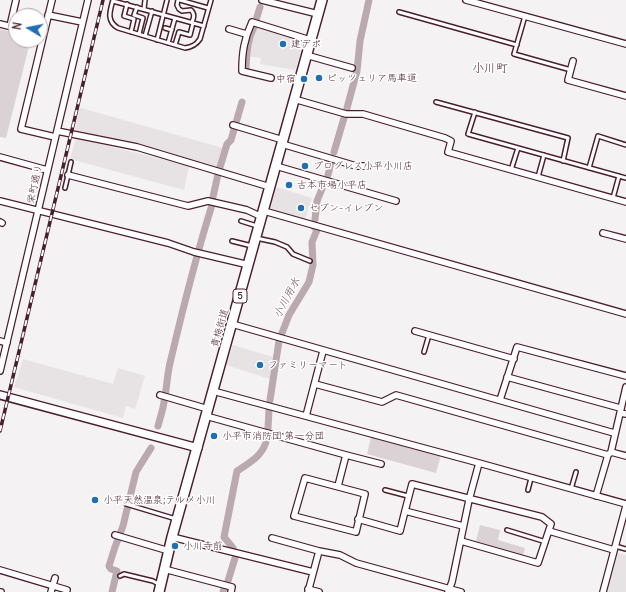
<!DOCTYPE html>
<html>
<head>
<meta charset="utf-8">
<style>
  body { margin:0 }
  #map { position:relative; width:626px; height:592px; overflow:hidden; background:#f4f2f2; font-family:Delius,sans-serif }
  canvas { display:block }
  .north { position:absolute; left:8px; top:8px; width:40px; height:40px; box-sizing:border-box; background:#fff; border:1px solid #b7a5aa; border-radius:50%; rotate:280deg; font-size:11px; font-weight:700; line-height:16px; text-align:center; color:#4a1f2b }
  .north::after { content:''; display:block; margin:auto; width:14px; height:18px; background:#1f6fb2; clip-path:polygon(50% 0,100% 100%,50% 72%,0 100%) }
</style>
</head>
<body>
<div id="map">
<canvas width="626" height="592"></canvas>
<div class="north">N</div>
</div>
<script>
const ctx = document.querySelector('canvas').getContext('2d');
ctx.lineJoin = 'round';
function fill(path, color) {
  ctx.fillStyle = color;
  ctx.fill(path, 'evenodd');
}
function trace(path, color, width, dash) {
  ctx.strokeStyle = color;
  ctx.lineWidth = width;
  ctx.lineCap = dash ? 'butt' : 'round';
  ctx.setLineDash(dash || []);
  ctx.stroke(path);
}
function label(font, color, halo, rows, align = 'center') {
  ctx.font = font + ' Delius,"Klee One",sans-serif';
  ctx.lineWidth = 3;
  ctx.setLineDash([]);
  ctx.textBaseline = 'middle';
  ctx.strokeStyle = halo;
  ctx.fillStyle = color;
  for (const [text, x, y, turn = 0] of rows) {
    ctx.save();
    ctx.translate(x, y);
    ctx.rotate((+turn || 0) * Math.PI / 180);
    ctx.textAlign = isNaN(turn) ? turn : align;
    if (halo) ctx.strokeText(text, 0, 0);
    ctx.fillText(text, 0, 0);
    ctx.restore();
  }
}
fill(new Path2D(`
  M256 26 301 38 304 42 295 70 260 64 261 58 248 56 251 37Z
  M81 108 223 148 217 167 216 169 146 147 75 130 79 110Z
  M76 138 189 166 184 190 70 159Z
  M276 187 312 198 305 220 272 210 270 208Z
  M233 345 273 357 270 379 226 365Z
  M23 359 113 384 118 368 145 376 135 409 126 406 123 418 14 387Z
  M618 553 626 555V592H607Z`), '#e7e2e3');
fill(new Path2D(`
  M0 29 16 33V40H27L28 50 6 138 0 137Z
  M371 437 441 455 436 473 367 454Z
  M480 525 500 530 498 540 525 548 523 555 476 541Z`), '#dbd2d5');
trace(new Path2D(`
  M256 20 260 7
  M246 67C247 53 247 40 254 27
  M347 108 357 71 360 41 369 0
  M334 152 344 118
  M328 175 331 163
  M213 197 218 174 227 144 231 140 242 102
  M315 219 317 201 324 184
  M282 333 289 315 309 282 313 265 312 242 317 230 314 227
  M270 400 279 341
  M158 426C160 418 163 410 164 402 167 388 167 373 171 359 183 308 196 256 212 205
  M268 428 269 410
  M233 548 224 537 237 471C251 462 264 455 267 438
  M228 581 235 558
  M112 592 117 571 111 569 109 566 115 547 123 526 136 472 151 448
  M223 592 224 589`), '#baa9ae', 7);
const service = new Path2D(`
  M113 0C110 11 106 21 118 28L185 48C192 47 196 45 200 39L211 0
  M178 0 177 5 179 9 182 11 191 10C195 14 194 17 192 22
  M180 0 208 8
  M113 1 204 26
  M127 4 124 16 134 19 131 32
  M137 7 134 15 143 18 139 34
  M144 9 145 0
  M399 12 517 45
  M525 16 514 54 571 70
  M165 28 172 30
  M145 36 152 11
  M157 40 167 0
  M168 43 175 18
  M175 45 179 32 190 35 193 23
  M436 102 568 138 563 161
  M475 112 468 134 626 178
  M589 168 598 136 626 145
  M511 170 518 148
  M538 177 544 155
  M65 188 71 162
  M613 198 619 176
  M241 221 257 226
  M256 238 275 242 287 247 293 254 310 261
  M232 241 252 246
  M424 352 429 335
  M571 489 576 472
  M385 490 408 496
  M528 490 531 478
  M126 504 176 519
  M507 530 546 542
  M615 546 626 549
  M120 576 124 574 153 581 160 585`);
const minor = new Path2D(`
  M52 0 21 129 55 137
  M262 0 318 14
  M466 0 626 44
  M48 15 82 22
  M0 24 16 28
  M10 26 16 0
  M229 29 246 34
  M306 55 352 68
  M573 61 568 80 626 96
  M271 78 242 71C242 53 244 39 252 22L310 40
  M294 99 346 114H363L445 138 451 141 448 152 626 202
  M233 125 283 140
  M57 131 137 147 270 187
  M282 144 356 166H368
  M0 157 47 170
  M276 166 396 201
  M68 175 188 206 208 201 247 210 262 217
  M0 201 168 243 194 252 249 265
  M264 211 626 314
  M0 222 2 223
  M603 233 626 239
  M232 324 614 433
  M415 331 514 359
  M0 341 7 343
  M0 371 88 0
  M507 377 620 408
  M315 384 382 402 396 395 608 455
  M213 391 479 463 626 504
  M160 395 208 409
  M500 400 517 347 626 376
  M620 413 626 414
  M206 416 346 455 381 464
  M306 416 323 351
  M611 452 626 456
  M305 478 365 494 356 532 294 516Z
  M338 486 346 455
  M596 496 608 455 611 452 626 387
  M358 519 400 531 405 511
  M549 531 614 550
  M115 535 169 551
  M172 537 313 572
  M272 538 319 551 308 592
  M461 541 538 563 551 524 542 517 412 484 405 511 463 526
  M319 551 340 555 356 563 461 592
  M164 569 232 587 231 592
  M0 570 67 590
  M308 589 319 592
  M0 592H1
  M51 592 55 578
  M448 592 452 582 469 500 479 463
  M603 592 626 506`);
const tertiary = new Path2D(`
  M0 395 198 448`);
const primary = new Path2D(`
  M159 592 172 537 322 0`);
trace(service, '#4a1f2b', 6);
trace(minor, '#4a1f2b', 8);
trace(tertiary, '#4a1f2b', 10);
trace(primary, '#4a1f2b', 12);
trace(service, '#fff', 3);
trace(minor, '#fff', 5.5);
trace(tertiary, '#fff', 7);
trace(primary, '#fff', 9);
const rail = new Path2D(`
  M0 431 103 0`);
trace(rail, '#4a1f2b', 3.5);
trace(rail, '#fff', 2, [6]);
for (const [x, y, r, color] of [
  [283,44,4,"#1f6fb2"],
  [319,78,4,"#1f6fb2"],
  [304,79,4,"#1f6fb2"],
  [305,166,4,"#1f6fb2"],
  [289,185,4,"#1f6fb2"],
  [301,208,4,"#1f6fb2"],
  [260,365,4,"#1f6fb2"],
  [214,436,4,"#1f6fb2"],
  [95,500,4,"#1f6fb2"],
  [175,546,4,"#1f6fb2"]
]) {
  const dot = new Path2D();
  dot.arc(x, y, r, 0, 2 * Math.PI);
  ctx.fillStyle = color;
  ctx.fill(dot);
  trace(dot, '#fff', 1.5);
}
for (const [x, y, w] of [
  [240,296,14]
]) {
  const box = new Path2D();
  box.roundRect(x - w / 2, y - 7, w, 14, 3);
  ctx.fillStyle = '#fff';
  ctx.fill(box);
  trace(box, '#4a1f2b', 1);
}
label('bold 9px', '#4a1f2b', null, [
  ["5",240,296]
]);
label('10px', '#4a1f2b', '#fff', [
  ["建デポ",291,44],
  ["ピッツェリア馬車道",327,78],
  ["中宿",296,79,"right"],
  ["プログレス小平小川店",313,166],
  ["古本市場小平店",297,185],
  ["セブン-イレブン",309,208],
  ["ファミリーマート",268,365],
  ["小平市消防団 第一分団",222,436],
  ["小平天然温泉;テルメ小川",103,500],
  ["小川寺前",183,546]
], 'left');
label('10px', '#4a1f2b', '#fff', [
  ["栄町通り",35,184,-78],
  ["青梅街道",220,328,-74]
]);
label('italic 11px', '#714f59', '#fff', [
  ["小川用水",287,298,-62]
]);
label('12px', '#4a1f2b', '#fff', [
  ["小川町",490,69]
]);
</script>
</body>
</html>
